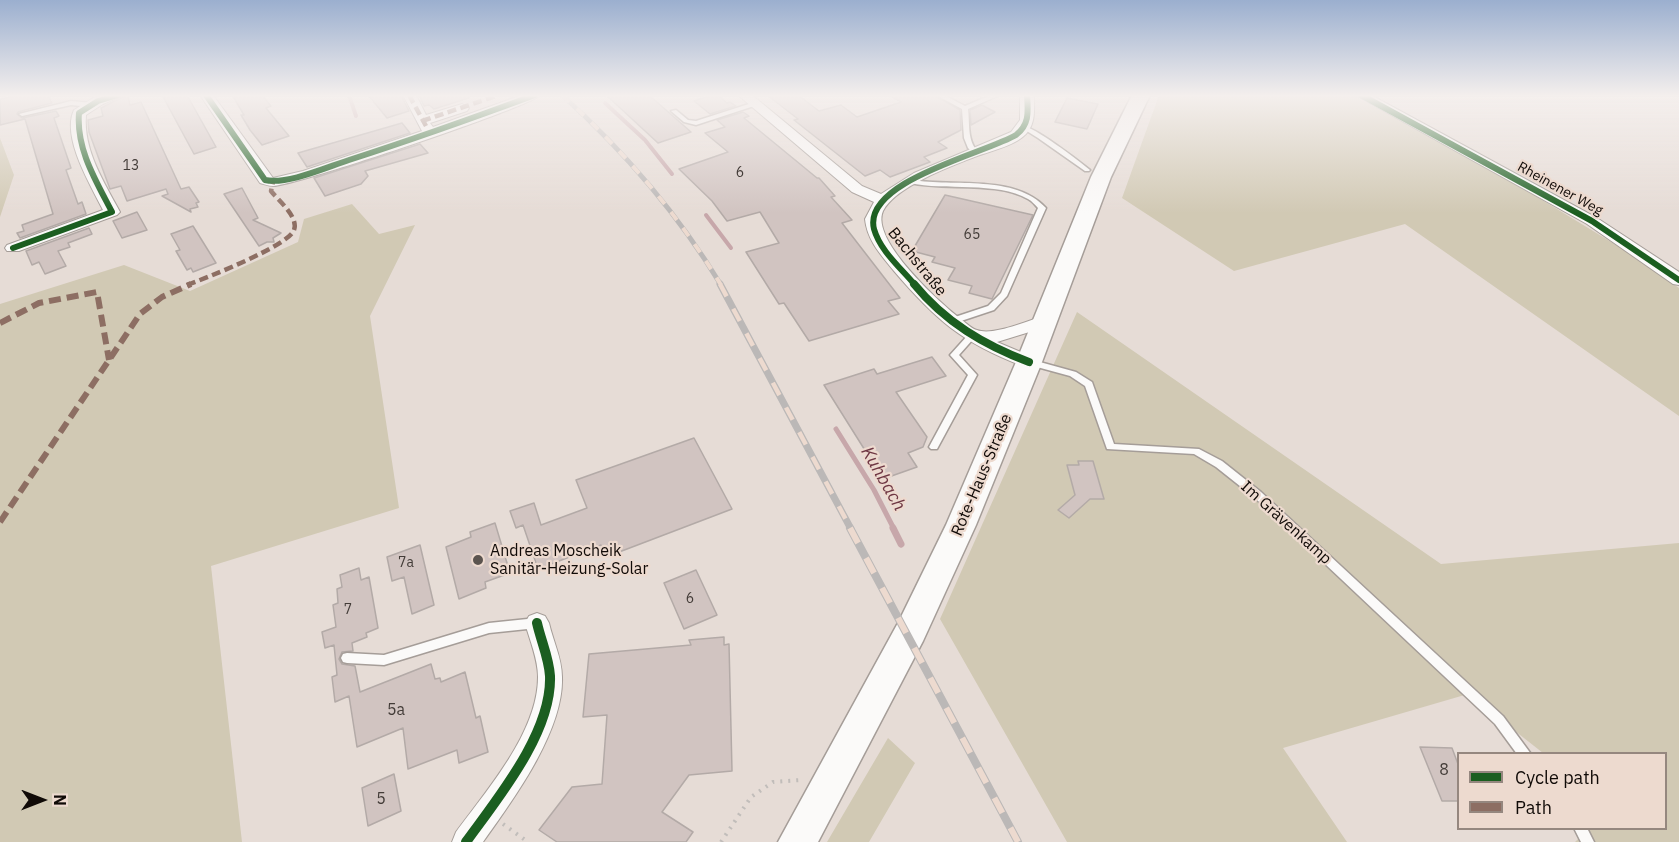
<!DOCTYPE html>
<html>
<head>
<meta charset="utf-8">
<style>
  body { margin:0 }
  #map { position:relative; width:1679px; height:842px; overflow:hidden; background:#e6dcd6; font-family:"IBM Plex Sans",sans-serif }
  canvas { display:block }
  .legend { position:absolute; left:1457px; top:752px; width:210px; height:78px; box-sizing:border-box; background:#eddacf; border:2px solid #95877f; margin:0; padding:8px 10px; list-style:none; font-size:18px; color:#100a07 }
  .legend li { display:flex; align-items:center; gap:12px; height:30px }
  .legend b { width:30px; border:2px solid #95877f }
  .north { position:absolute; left:12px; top:770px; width:60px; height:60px; -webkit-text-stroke:4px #eddacf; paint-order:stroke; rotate:90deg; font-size:16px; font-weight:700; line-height:24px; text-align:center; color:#100a07 }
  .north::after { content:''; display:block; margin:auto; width:21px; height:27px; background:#100a07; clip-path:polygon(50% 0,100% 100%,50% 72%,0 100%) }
</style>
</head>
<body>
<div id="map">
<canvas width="1679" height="842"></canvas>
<ul class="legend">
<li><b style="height:8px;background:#1b5e20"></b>Cycle path</li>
<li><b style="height:8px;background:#8d6e63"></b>Path</li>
</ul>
<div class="north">N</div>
</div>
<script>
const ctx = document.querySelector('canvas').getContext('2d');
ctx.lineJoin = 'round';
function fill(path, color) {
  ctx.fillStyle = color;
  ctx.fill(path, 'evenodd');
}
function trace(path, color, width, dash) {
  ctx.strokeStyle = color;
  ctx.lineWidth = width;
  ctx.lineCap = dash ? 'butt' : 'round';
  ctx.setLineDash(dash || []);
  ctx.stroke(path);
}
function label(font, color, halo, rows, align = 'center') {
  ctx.font = font + ' "IBM Plex Sans",sans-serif';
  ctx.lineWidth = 4.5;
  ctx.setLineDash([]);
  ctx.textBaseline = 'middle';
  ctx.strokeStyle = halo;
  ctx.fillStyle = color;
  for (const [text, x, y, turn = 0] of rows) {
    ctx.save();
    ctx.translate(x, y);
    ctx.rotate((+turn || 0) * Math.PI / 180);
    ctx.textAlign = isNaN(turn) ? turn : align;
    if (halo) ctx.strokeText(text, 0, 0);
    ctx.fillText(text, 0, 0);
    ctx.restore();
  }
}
fill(new Path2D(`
  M1159 95H1353L1529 192 1626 251 1679 288V416L1405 224 1234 271 1122 198Z
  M0 138 14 175 0 217Z
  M352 204 379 234 415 225 370 316 399 508 211 566 242 842H0V304L124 265 190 291 298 242 304 219Z
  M1077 312 1441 564 1679 543V842H1575L1588 829 1666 828V754L1543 753 1468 694 1283 748 1347 842H1067L940 619Z
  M888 738 915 763 869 842H827Z`), '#d1c9b4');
trace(new Path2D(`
  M349 95 356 116
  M605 103 645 140 672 174
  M706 215 731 248`), '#c7a7aa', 4);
trace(new Path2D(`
  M836 429 874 490 894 529`), '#c7a7aa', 5);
trace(new Path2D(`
  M893 528 901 544`), '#c7a7aa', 7);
const building = new Path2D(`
  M17 95H48L52 103 18 112 17 114 22 118 56 111 59 116 54 118 71 168 66 170 78 204 82 202 86 214 20 238 17 233 24 231 22 225 53 214 25 119 0 125V99Z
  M126 95H128L130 105 141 102 181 189 189 187 199 202 196 203 198 207 190 209 191 212 162 196 168 194 166 189 127 201 121 186 110 189 89 132 88 120 103 116 101 108Z
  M162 95H187L216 147 194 154Z
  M232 95H262L271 106 266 108 289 136 262 145 250 130 241 115H244Z
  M368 95H401L409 111 387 118Z
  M419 95H468L469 98 434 109 429 105 424 106Z
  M606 95H649L691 132 658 143Z
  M711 95H718L727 103 730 102 736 106 710 114 694 101Z
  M767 95H798L819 111 841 105 857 117 901 102 888 95H934L960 110 961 130 938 142 947 148 924 157 930 162 890 177 880 170 865 176 794 120 798 119Z
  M1067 98 1098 104 1087 129 1055 122Z
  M982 105 995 112 971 125 970 110Z
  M743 112 749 116 744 118 817 178H819L835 196 831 197 852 220 842 223 900 298 888 301 899 314 809 341 784 303 779 304 746 252 779 243 760 212 727 221 712 201 679 169 728 152 705 133 725 127 717 120Z
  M402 123 410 133 307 167 298 153Z
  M420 144 428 153 365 171 368 176 361 184 325 196 314 178Z
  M242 188 258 218 253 220 281 233 273 238 274 242H267L259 246 224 194Z
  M945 195 1033 215 992 299 969 293 972 286 948 280 955 268 932 262 935 257 912 251Z
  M137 212 147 230 122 238 113 221Z
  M193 226 216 263 193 272 191 268 187 270 176 251 180 250 171 234Z
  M89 228 92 234 68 243 70 247 58 251 66 266 45 274 39 262 32 265 26 251Z
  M932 357 946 376 896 392 927 437 923 447 908 453 917 467 883 479 824 385 874 369 877 374Z
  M694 438 732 509 606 557 601 545 538 569 523 525 516 528 510 511 534 503 541 525 587 508 576 480Z
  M1078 461H1093L1104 499H1090L1069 518 1058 510 1075 495 1067 465H1079Z
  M495 523 510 573 485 582 486 588 459 599 446 547 471 537 470 532Z
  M420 545 434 605 412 614 404 577 392 581 387 557Z
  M359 568 361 580 369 577 378 628 366 633 367 637 352 643 353 651 342 652 339 659 342 664 355 666 360 692 431 664 435 679 440 678 441 682 465 672 476 718 480 716 488 752 459 763 457 750 408 769 403 728 357 747 349 696 335 702 332 677 337 675 334 645 325 648 322 632 336 627 333 605 338 603 337 589 342 587 340 575Z
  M696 570 717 615 684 629 664 583Z
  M724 637V645L729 644 732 771 689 775 662 812 693 832 686 842H557L539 830 572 787 602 784 607 715 583 717 589 654 691 645 689 640Z
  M1420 747 1452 748 1458 764V801H1442Z
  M394 774 401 811 368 826 362 788Z`);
fill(building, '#d1c4c1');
trace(building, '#b3aaa7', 1.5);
const lane = new Path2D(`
  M936 95H944L965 106 991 95H1000L968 109C970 125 967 140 978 152L977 153H973L968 148 964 138 962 109Z
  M71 101 92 103 95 105 92 107 71 105 22 116 19 114Z
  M755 102 757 103V105L696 125 684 122 671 111 676 110 688 120 696 121Z
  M1022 126C1034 126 1079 161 1090 170L1089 171H1085L1038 138 1022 128Z
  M912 180C954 187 1015 174 1046 208L1007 296 994 310 952 324 948 321 949 319 988 306 1001 293 1038 208C1035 205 1032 201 1028 199 997 181 945 191 910 183L909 182Z
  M971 334 975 337 959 355 977 375 937 449H931L929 447 968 375 950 355 968 335Z
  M1029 359 1076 372 1092 382 1114 444 1199 449 1222 461 1261 492 1503 716 1531 754H1517L1495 724 1255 498 1216 467 1194 454 1107 449 1085 386 1070 376 1026 364 1025 362 1026 360Z
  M537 618 541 620 542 623 541 626 537 628 489 633 384 665 347 663 343 662 341 658 343 654 347 653 384 655 489 623Z
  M1574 828H1587L1594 842H1581Z`);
const street = new Path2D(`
  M104 95H124L103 104 86 115C83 150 104 182 120 212L117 215 19 251H7L5 248 7 245 103 210C91 186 61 137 74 110L93 98Z
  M200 95H213L273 178 303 171 422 131 403 95H416L426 115 462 104 469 108 467 111 430 123 433 127 522 95H541C529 107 295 186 273 186 269 186 264 184 260 183Z
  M738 95H752L862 186 881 194 914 173 1011 132 1020 120V95H1034C1034 109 1036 123 1026 134 1013 147 989 151 972 158 949 167 895 187 883 211 870 240 940 303 962 320 966 323 972 329 977 330 993 336 1027 321 1043 316L1049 318 1052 322 1049 326 997 342 1035 358 1038 362 1035 366 1029 368 1023 366C962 343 935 319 894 271 881 255 867 240 865 219L874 202 852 192Z
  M1355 95H1371L1597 218 1679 272V285L1673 284 1587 224Z
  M537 613 545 616 549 623C553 641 562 658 562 677 564 731 513 800 483 842H452L456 832C487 790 538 732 538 677 538 659 530 641 525 623L529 616Z`);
const secondary = new Path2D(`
  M1132 95H1150L1111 177 1042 362 976 525 923 641 818 842H778L899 621 946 525 1016 362 1091 177Z`);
trace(lane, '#a59d98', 3);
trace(street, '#a59d98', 2);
trace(secondary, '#a59d98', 3);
trace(new Path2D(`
  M503 824 528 842
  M721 842 751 797 773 782 801 780`), '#c1bdba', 4, [2, 6]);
fill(lane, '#fbfaf9');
fill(street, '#fbfaf9');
fill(secondary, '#fbfaf9');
const railFar2 = new Path2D(`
  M562 95C624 151 678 214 721 285`);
const railFar1 = new Path2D(`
  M720 284 851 529`);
const rail = new Path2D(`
  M850 528 1018 842`);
trace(railFar2, '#bbb8b7', 5);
trace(railFar1, '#bbb8b7', 7);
trace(rail, '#bbb8b7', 8);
trace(railFar2, '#eddacf', 4, [10]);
trace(railFar1, '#eddacf', 4.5, [14]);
trace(rail, '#eddacf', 6, [17]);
trace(new Path2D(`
  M409 95 426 126
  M422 121 499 95
  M187 285C206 278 288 246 294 230 299 217 278 200 271 191L273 182`), '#8d6e63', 4.5, [9, 4.5]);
trace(new Path2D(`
  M0 323 39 303 97 292 109 360
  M0 522 140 314 162 297 191 284`), '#8d6e63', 6, [12, 6]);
trace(new Path2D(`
  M206 95 265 180C287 185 327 167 349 160 411 140 473 118 535 95
  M1361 95 1592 221 1679 280
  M13 248 112 212C96 181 76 149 79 113L98 101 118 95
  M915 285C902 269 880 251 874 229 862 181 986 153 1016 135 1030 124 1028 111 1027 95`), '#1b5e20', 6);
trace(new Path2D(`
  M914 284C945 322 984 345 1029 362`), '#1b5e20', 8);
trace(new Path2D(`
  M466 842C497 799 552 733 550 676 549 658 541 641 537 623`), '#1b5e20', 10);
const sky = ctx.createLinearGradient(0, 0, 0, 213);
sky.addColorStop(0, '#9bafcf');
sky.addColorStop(0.45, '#f4efed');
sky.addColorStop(1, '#f4efed00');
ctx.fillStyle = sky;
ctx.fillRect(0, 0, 1679, 213);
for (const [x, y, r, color] of [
  [478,560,6,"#5b544f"]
]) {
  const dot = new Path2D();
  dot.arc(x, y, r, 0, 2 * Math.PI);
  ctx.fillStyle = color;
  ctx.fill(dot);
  trace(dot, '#eddacf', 2);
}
label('14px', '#433c38', null, [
  ["13",131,166],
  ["6",740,173],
  ["65",972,235],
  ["7a",406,563],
  ["6",690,599],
  ["7",348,610]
]);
label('14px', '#100a07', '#eddacf', [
  ["Rheinener Weg",1560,189,29]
]);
label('16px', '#100a07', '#eddacf', [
  ["Bachstraße",917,262,51],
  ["Rote-Haus-Straße",982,475,-67],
  ["Im Grävenkamp",1286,523,42]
]);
label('16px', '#100a07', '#eddacf', [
  ["Andreas Moscheik",490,551],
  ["Sanitär-Heizung-Solar",490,569]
], 'left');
label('16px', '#433c38', null, [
  ["5a",396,710],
  ["8",1444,770],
  ["5",381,799]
]);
label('italic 18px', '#6f3743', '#eddacf', [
  ["Kuhbach",883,479,60]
]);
</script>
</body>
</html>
